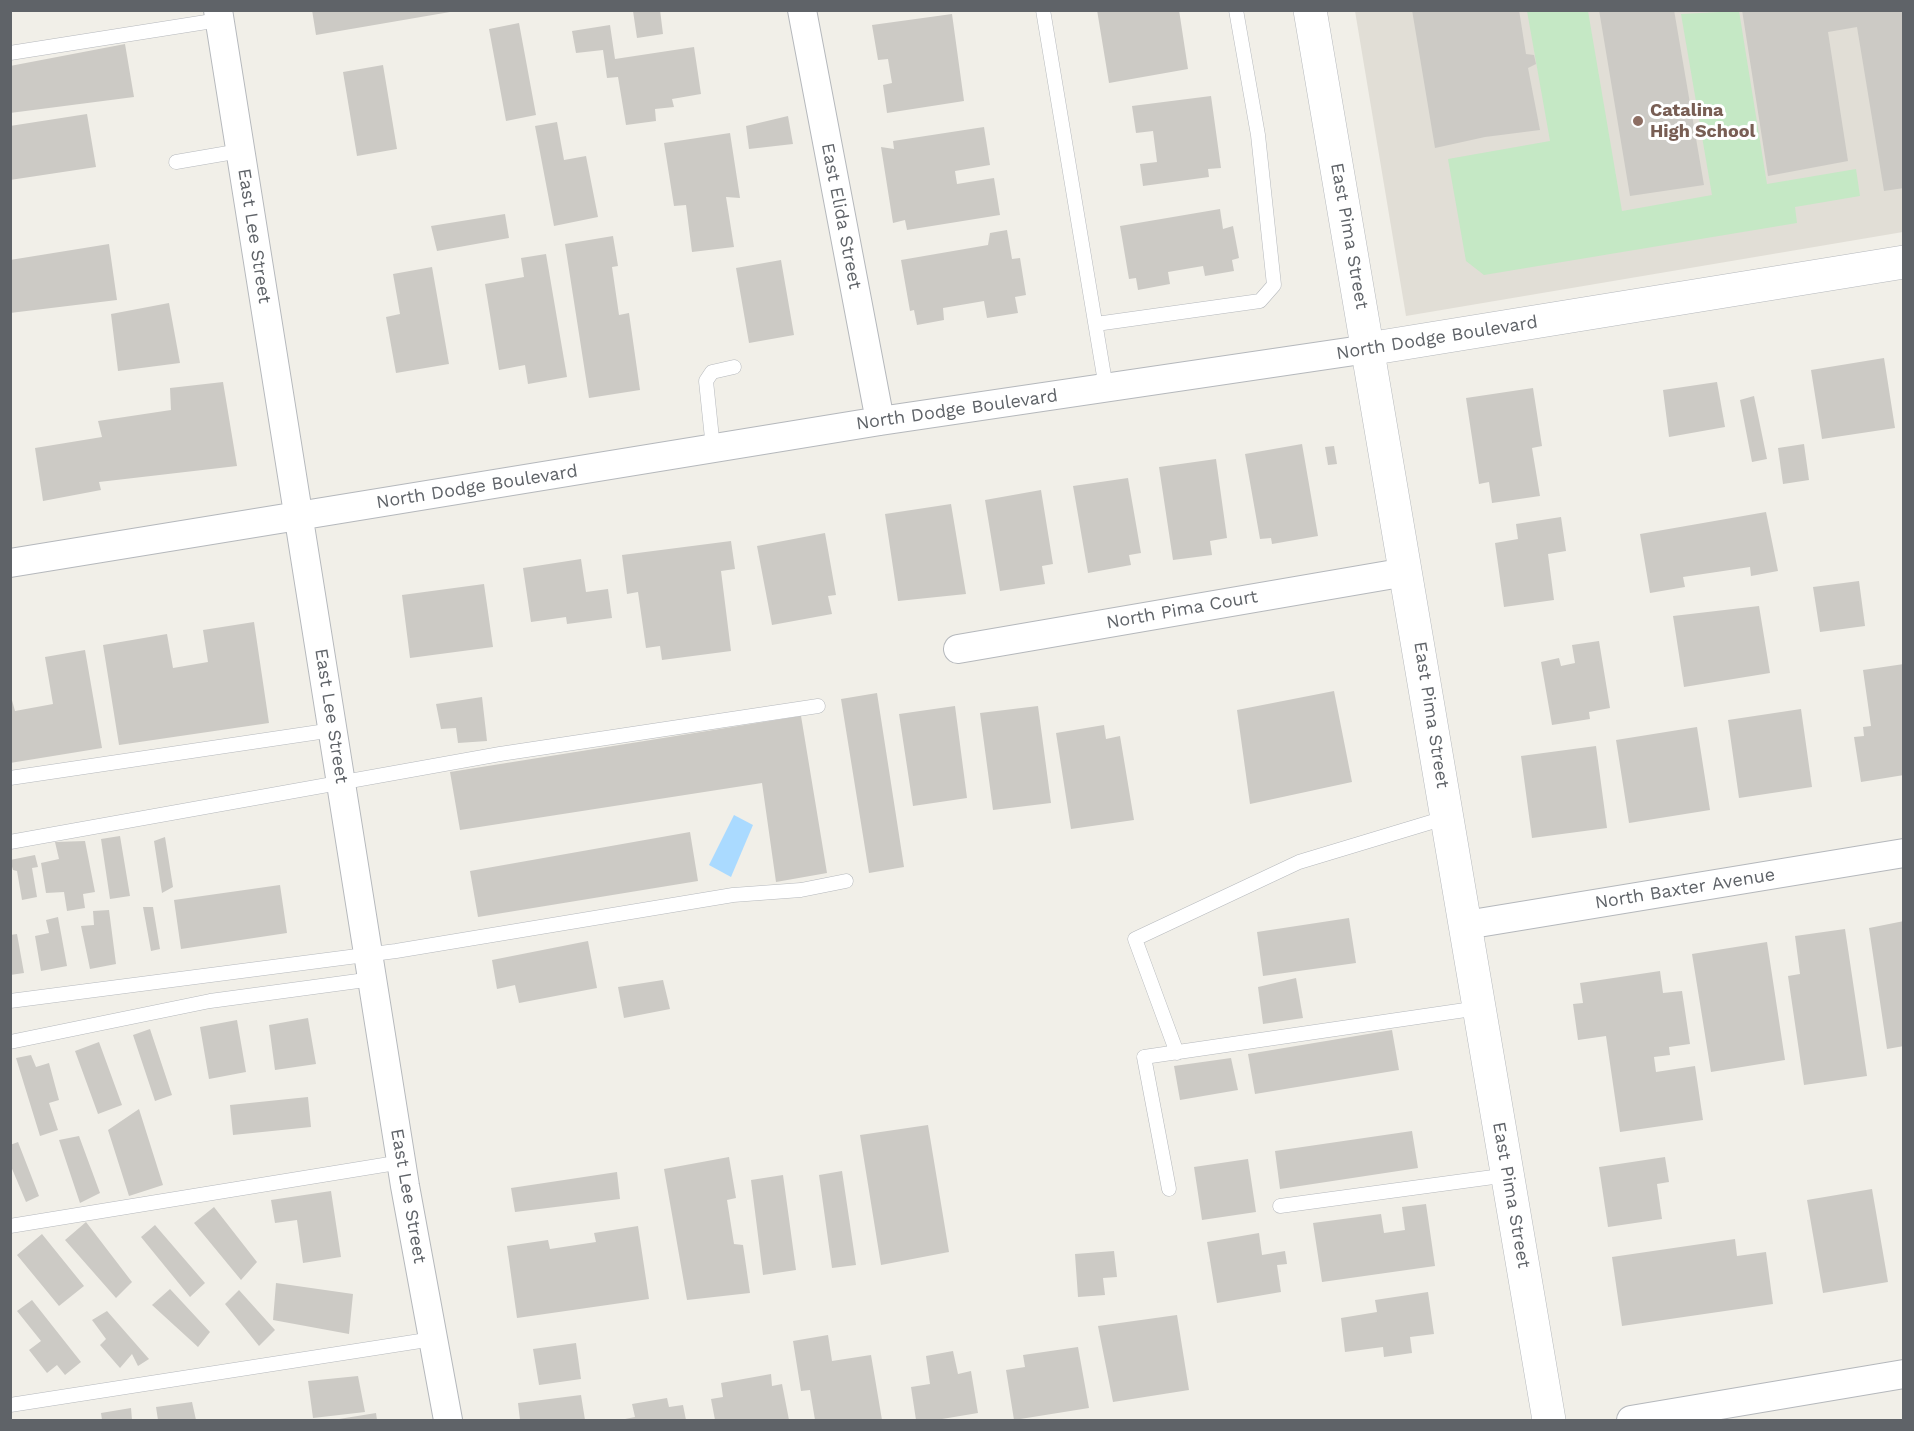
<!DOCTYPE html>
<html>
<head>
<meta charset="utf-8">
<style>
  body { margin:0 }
  #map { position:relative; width:1914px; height:1431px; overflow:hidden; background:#f1efe8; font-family:"Work Sans",sans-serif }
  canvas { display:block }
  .frame { position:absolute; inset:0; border:12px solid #5f6368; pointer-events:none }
</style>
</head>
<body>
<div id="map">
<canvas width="1914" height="1431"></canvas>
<div class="frame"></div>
</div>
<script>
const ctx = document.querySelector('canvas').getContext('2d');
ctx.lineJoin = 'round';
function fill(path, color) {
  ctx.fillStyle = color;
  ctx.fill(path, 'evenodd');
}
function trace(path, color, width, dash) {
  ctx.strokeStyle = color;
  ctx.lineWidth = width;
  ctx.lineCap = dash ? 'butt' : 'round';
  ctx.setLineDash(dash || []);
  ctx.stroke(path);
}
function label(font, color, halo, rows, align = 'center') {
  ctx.font = font + ' "Work Sans",sans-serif';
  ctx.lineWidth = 6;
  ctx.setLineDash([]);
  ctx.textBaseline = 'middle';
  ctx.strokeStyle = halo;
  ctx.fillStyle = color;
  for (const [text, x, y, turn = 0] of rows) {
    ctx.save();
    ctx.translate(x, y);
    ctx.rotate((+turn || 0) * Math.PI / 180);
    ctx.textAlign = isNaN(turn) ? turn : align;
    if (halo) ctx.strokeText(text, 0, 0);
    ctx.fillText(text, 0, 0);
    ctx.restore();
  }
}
fill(new Path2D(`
  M1355 11H1903V232L1406 316Z`), '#e1ded6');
fill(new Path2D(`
  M1527 11H1588L1622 211 1712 195 1681 14 1739 11 1767 184 1856 169 1860 196 1795 207 1797 223 1484 275 1466 261 1448 159 1550 141Z`), '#c5e8c5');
fill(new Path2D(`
  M734 815 753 825 731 877 709 865Z`), '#aadaff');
fill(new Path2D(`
  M312 10H450V12L316 35Z
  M660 10 663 34 637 38 633 11Z
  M1097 10H1179L1188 69 1109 83Z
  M1412 10H1519L1526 54 1534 55 1536 64 1528 68 1540 130 1485 137 1435 148Z
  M1599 10H1674L1704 185 1630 196Z
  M1742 10H1904V188L1884 191 1857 27 1828 32 1848 161 1768 176Z
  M952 14 964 101 887 113 883 85 892 83 888 59 878 60 872 25Z
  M519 23 536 115 506 121 489 29Z
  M610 25 615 59 694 47 701 94 672 99 674 107 655 109 656 121 626 125 618 77 607 78 603 50 576 53 572 31Z
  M125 44 134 97 10 113V66Z
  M383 65 397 149 357 156 343 72Z
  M1211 96 1221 168 1208 169 1209 177 1143 186 1140 164 1157 162 1153 131 1136 133 1132 106Z
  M87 114 96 167 10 180V126Z
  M788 116 793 144 749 149 746 126Z
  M557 122 564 160 586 156 598 217 554 226 535 126Z
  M984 127 990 165 955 171 957 184 994 178 1000 215 907 230 905 220 893 223 881 147 894 149 893 141Z
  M730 133 740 198 726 197 734 247 692 252 686 205 674 206 664 143Z
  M1220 209 1223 229 1233 226 1239 258 1232 260 1234 271 1205 276 1203 266 1168 272 1170 284 1138 290 1136 278 1129 279 1120 226Z
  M505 214 509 238 437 251 431 226Z
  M1007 230 1012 259 1020 258 1026 295 1015 297 1018 313 987 318 984 301 943 308 944 320 917 325 914 310 910 311 901 260 988 245 990 233Z
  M613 236 618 266 612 267 619 315 629 313 640 390 589 398 565 244Z
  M109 244 117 300 10 313V260Z
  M546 254 567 377 528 384 525 365 499 370 485 284 524 277 521 258Z
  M781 260 794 335 749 343 736 268Z
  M432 267 449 364 396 373 386 317 400 314 393 274Z
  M169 303 180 363 118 371 111 314Z
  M1884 358 1895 428 1822 439 1811 370Z
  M223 382 237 466 99 482 101 490 43 501 35 448 102 437 98 421 171 410 170 388Z
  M1717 382 1725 427 1669 437 1663 390Z
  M1533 388 1542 446 1532 448 1540 496 1492 503 1489 482 1479 484 1466 398Z
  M1754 396 1767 459 1752 462 1740 400Z
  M1302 444 1318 536 1272 544 1271 538 1260 539 1245 454Z
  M1804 444 1809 480 1783 484 1778 448Z
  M1334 446 1337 464 1328 465 1325 447Z
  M1216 459 1227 538 1210 541 1212 555 1173 560 1159 467Z
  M1128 478 1141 553 1129 555 1131 565 1088 573 1073 486Z
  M1041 490 1053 564 1042 566 1045 584 1000 591 985 500Z
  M951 504 966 594 898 601 885 514Z
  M1766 512 1778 571 1751 576 1750 567 1683 577 1685 587 1650 593 1640 534Z
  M1561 517 1566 551 1548 554 1554 600 1504 607 1495 543 1518 539 1516 524Z
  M825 533 836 595 828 596 832 614 772 625 757 546Z
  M731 541 735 569 721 571 731 651 662 660 660 646 646 648 638 592 627 594 622 555Z
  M581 559 586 592 608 589 612 618 567 624 566 617 531 622 523 568Z
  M1859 581 1865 626 1820 632 1813 587Z
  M484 584 493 647 410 658 402 595Z
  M1759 606 1770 673 1684 687 1673 616Z
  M254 622 269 723 119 745 103 645 167 634 173 668 208 662 203 630Z
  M1599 641 1610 708 1589 712 1590 719 1552 725 1541 662 1559 658 1561 666 1575 663 1572 645Z
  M85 650 102 748 10 763V693L15 711 53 704 45 657Z
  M1904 664V775L1861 782 1854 737 1864 736 1863 727 1871 726 1863 670Z
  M1334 691 1352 782 1250 804 1237 710Z
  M877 693 904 867 869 873 841 699Z
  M482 697 487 741 458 743 456 728 441 729 436 704Z
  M955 706 967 798 913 806 899 714Z
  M1038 706 1051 803 993 810 980 713Z
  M1801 709 1812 787 1739 798 1728 720Z
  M801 716 827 873 776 882 762 783 460 830 450 772Z
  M1104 725 1106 739 1120 736 1134 820 1071 829 1056 733Z
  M1697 727 1710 810 1629 823 1616 740Z
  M1596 746 1607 828 1532 838 1521 756Z
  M690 832 698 881 478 917 470 871Z
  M120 836 130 896 110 899 101 839Z
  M165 837 173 887 162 893 154 841Z
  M85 841 95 892 83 894 85 908 67 911 64 892 46 893 41 863 59 859 55 842Z
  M35 855 38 867 32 868 37 897 22 900 17 871 13 870 10 860Z
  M280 885 287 933 181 949 174 900Z
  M143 907H153L160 949 151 951Z
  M109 910 116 964 90 969 81 926 94 925 93 911Z
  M58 917 67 966 41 971 35 936 49 933 46 920Z
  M1349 918 1356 963 1263 976 1257 932Z
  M1904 921V1046L1887 1049 1869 928Z
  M1845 929 1867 1076 1804 1085 1788 976 1800 974 1795 936Z
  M17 934 24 973 10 975V935Z
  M588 941 597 988 519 1003 515 985 497 989 492 960Z
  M1767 942 1785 1060 1711 1072 1692 954Z
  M1660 971 1663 993 1682 991 1690 1044 1669 1047 1670 1055 1654 1057 1656 1072 1695 1066 1703 1120 1620 1132 1606 1036 1578 1040 1573 1004 1583 1003 1580 983Z
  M1296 978 1303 1018 1263 1024 1258 987Z
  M663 980 670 1009 624 1018 618 987Z
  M308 1018 316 1064 275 1070 269 1025Z
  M237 1020 246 1072 209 1079 200 1027Z
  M150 1029 172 1095 155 1101 133 1035Z
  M1392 1030 1399 1070 1255 1094 1248 1054Z
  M99 1042 122 1105 98 1114 75 1051Z
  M31 1055 36 1067 49 1063 59 1100 49 1103 58 1130 40 1136 16 1058Z
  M1231 1058 1238 1090 1180 1100 1174 1066Z
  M308 1097 311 1127 233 1135 230 1105Z
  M139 1109 163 1185 129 1196 108 1130Z
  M928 1125 949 1252 881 1265 860 1135Z
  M1412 1131 1418 1168 1280 1189 1275 1151Z
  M79 1136 100 1193 80 1203 59 1140Z
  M18 1142 39 1196 26 1202 10 1164V1145Z
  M729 1157 736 1198 727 1200 734 1244 743 1245 750 1293 687 1300 664 1169Z
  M1665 1157 1669 1182 1657 1184 1662 1219 1608 1227 1599 1167Z
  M1248 1159 1256 1212 1202 1220 1194 1167Z
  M842 1171 856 1265 832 1268 819 1175Z
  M617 1172 620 1199 515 1212 511 1188Z
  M783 1175 796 1270 763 1275 751 1180Z
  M1872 1189 1888 1282 1823 1293 1807 1200Z
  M331 1191 341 1257 303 1263 297 1220 275 1223 271 1200Z
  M1426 1204 1435 1266 1322 1282 1313 1223 1381 1214 1384 1233 1405 1230 1402 1207Z
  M214 1207 257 1262 241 1280 194 1223Z
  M86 1222 132 1282 116 1298 65 1240Z
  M155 1225 205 1283 190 1297 141 1237Z
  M638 1226 649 1299 517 1318 507 1246 548 1240 550 1249 596 1242 594 1233Z
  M1259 1233 1262 1255 1285 1251 1287 1264 1277 1265 1281 1292 1217 1303 1207 1242Z
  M42 1234 84 1286 59 1306 17 1255Z
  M1735 1239 1737 1256 1766 1252 1773 1304 1622 1326 1612 1257Z
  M1114 1251 1117 1277 1103 1278 1105 1295 1078 1297 1075 1254Z
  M276 1283 353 1294 349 1334 273 1320Z
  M170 1289 210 1332 198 1347 152 1305Z
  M239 1290 275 1330 259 1346 225 1304Z
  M1428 1292 1434 1334 1410 1337 1412 1353 1384 1357 1383 1347 1345 1352 1341 1318 1377 1312 1375 1300Z
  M32 1300 81 1362 65 1375 57 1365 47 1373 29 1350 41 1341 17 1311Z
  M107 1311 149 1359 138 1366 132 1354 120 1368 100 1345 106 1339 92 1320Z
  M1177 1315 1189 1390 1113 1402 1098 1326Z
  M828 1335 832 1361 871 1355 882 1420H815L810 1390 801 1391 793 1341Z
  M576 1343 581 1379 539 1385 533 1349Z
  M1078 1347 1089 1408 1014 1420 1006 1370 1025 1367 1023 1355Z
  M953 1351 958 1374 971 1371 978 1413 936 1420H916L911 1387 930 1384 926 1356Z
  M771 1374 772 1386 782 1384 789 1420H715L711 1399 723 1397 721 1383Z
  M358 1376 365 1412 313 1418 308 1381Z
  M581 1395 585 1420H520L518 1403Z
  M667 1398 669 1407 683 1405 686 1420H620L635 1417 632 1404Z
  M192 1402 196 1420H158L156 1407Z
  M131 1408 132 1420H102L101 1413Z
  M376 1413 377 1420H339V1419Z`), '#cccac5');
const service = new Path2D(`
  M1043 10 1106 388
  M10 53 219 20
  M176 162 240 151
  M1096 324 1260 301 1274 285 1258 135 1236 10
  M713 448 706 381 712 372 734 367
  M10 778 333 730
  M10 842 500 754 818 706
  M10 1001 396 951 733 895 801 890 846 881
  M10 1042 210 1001 373 979
  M1177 1053 1135 939 1299 862 1448 817
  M1169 1189 1144 1057 1479 1008
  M1280 1206 1508 1175
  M10 1226 402 1162
  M10 1405 433 1339`);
const minor = new Path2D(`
  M218 10 405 1186 448 1420
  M802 10 880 421
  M10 563 880 421 1368 349
  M958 649 1406 572
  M1466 925 1904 853
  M1631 1420 1904 1374`);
const tertiary = new Path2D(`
  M1310 10 1549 1420
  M1368 349 1904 262`);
trace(service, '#b5b8bc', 15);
trace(minor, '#b5b8bc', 30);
trace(tertiary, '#b5b8bc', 34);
trace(service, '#fff', 14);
trace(minor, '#fff', 28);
trace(tertiary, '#fff', 33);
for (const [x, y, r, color] of [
  [1638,121,6,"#8d6e63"]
]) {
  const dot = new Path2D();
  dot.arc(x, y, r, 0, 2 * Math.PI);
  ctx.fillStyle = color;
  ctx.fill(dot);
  trace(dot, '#fff', 2);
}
label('bold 18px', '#785e54', '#fff', [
  ["Catalina",1650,111],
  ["High School",1650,132]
], 'left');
label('18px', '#5f6368', '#fff', [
  ["East Elida Street",841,216,79],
  ["East Lee Street",254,236,81],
  ["East Pima Street",1349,236,80],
  ["North Dodge Boulevard",1437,338,-9],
  ["North Dodge Boulevard",957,410,-8],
  ["North Dodge Boulevard",477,487,-9],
  ["North Pima Court",1182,610,-10],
  ["East Pima Street",1431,715,81],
  ["East Lee Street",331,716,81],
  ["North Baxter Avenue",1685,889,-9],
  ["East Pima Street",1511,1195,80],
  ["East Lee Street",408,1196,80]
]);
</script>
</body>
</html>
